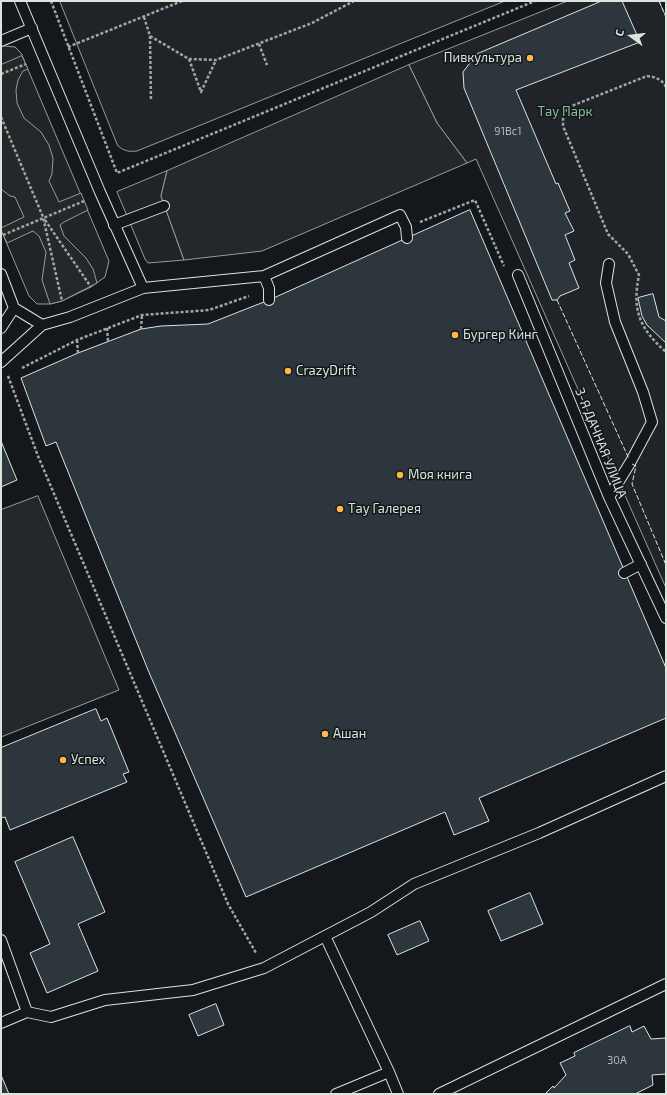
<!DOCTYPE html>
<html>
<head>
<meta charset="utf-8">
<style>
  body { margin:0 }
  #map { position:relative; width:667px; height:1095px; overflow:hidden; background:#14181c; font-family:"Exo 2",sans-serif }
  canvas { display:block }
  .frame { position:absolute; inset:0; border:2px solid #d8e6dc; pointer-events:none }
  .north { position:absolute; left:611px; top:16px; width:40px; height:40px; -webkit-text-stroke:3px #14181c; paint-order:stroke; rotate:285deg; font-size:11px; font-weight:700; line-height:16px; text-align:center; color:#d8e6dc }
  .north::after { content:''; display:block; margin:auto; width:14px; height:18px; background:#d8e6dc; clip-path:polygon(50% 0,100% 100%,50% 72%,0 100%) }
</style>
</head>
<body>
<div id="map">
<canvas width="667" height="1095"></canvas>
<div class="frame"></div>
<div class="north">С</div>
</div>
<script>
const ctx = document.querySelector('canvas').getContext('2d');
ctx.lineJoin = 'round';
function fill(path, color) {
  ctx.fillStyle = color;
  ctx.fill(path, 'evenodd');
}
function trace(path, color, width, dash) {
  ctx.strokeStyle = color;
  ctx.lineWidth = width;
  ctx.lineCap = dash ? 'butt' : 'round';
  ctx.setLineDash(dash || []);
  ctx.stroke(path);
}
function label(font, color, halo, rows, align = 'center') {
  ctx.font = font + ' "Exo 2",sans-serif';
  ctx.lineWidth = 3;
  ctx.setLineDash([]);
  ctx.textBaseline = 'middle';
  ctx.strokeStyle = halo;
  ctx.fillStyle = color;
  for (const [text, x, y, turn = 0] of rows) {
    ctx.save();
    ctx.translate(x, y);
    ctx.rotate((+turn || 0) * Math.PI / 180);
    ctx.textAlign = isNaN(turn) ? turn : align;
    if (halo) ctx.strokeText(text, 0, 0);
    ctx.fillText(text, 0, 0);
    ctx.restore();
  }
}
const green = new Path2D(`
  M60 1H505L137 151C129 152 124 151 118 146Z
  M568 1H659L666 17V588L476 159 467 163 437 123 409 65Z
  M5 46 15 47 21 53 109 261 105 277 91 287 62 301 50 304H37L29 296 1 230V47Z
  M167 171 161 196 184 260 148 263 145 259 117 192Z`);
fill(green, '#202428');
trace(green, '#939e99', 1);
const parking = new Path2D(`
  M22 56 28 69 23 71 18 80 16 90 17 103 24 118 41 132 49 145 53 158 52 174 49 181 59 202 81 193 88 210 64 222 60 225 64 236 86 258 93 269 97 283 62 301 50 304 42 280 46 252 39 236 33 231 7 243 1 230V228L24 217 15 197 10 196 1 189V65Z
  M409 65 437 123 467 163 262 251 184 260 161 196 167 171Z
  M38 496 119 690 1 737V510Z`);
fill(parking, '#24282b');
trace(parking, '#939e99', 1);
const building = new Path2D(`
  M602 1H622L640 42 516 90 556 184 558 183 570 211 565 213 574 231 565 235 575 260 569 263 579 288 560 296 557 300H552L464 88 463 72 477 54Z
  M470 210 666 668V718L479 798 489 821 454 835 445 812 246 897 148 670 56 442 46 446 21 378 78 353 141 329 161 326 208 324 269 300Z
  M653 294 659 317 666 321V343L647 325 642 316 638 298Z
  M1 441 17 480 1 487Z
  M96 709 101 721 107 718 129 772 123 774 127 782 10 830 5 817 1 818V748Z
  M73 837 105 912 78 924 98 971 47 993 30 953 50 944 15 862Z
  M530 893 543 924 501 941 488 911Z
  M420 921 429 941 397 955 388 935Z
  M216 1004 224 1025 198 1036 189 1015Z
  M630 1026 632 1032 644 1026 651 1039 666 1038V1074L652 1075 653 1085 635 1094H545L553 1086 554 1088 566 1075 560 1063 575 1056 574 1053Z
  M1 1075 9 1094H1Z`);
fill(building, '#2c363c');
trace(building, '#d8e6dc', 1);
const lane = new Path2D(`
  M20 1 100 192 143 288
  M1 41 32 28
  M114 225 164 206
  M1 274 14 308 42 325
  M518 275 609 497 666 618
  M264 276 269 288V300
  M1 328 14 308
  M1 362 42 325 70 317 143 288 264 276 400 215 406 227 407 238
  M609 497 630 463 652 422 643 392 615 322 606 283 609 264
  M624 573 641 564
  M325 936 389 1072 398 1094
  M1 940 27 1012 51 1017 105 1000 193 990 264 968 371 912 414 884 539 833 666 776
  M1 1023 27 1012
  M336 1094 389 1072
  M439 1094 666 984`);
trace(lane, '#d8e6dc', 12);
trace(new Path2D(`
  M51 1 117 173 535 1
  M144 17 150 36 189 59 216 60 312 23 354 1
  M150 36 151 101
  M259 44 267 65
  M68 47 182 1
  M189 59 201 92 216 60
  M1 74 26 64
  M666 87C662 79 655 77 647 76L569 107 563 114V126L608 234 628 254 639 275C632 310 639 328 666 352
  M1 117 43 217 62 301
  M45 220 91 287
  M420 222 475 200 504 266
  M3 235 84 201
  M107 328 108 341
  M141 329 142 315
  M77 340 78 353
  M22 368 77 340 142 315 209 310 249 296
  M8 376 38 456 228 904 256 953`), '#9da8a2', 2.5, [3, 2]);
trace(lane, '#14181c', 10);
trace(new Path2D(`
  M659 1 666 17
  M557 300 629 459
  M632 464 636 466 632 484 666 565`), '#d8e6dc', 1, [5, 2]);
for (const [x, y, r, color] of [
  [530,58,4,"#ffb74d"],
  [455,335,4,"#ffb74d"],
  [288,371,4,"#ffb74d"],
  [400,475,4,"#ffb74d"],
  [340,509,4,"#ffb74d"],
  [325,734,4,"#ffb74d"],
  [63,760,4,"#ffb74d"]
]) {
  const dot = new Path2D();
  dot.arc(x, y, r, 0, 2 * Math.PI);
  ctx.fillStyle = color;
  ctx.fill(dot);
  trace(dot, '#14181c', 1.5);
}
label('11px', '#adbab4', null, [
  ["91Вс1",508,131],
  ["30А",617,1060]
]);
label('13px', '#d8e6dc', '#14181c', [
  ["Пивкультура",522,58,"right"],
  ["Бургер Кинг",463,335],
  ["CrazyDrift",296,371],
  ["Моя книга",408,475],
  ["Тау Галерея",348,509],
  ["Ашан",333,734],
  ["Успех",71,760]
], 'left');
label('13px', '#8ac095', '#14181c', [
  ["Тау Парк",565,112]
]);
label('13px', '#d8e6dc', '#14181c', [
  ["3-Я ДАЧНАЯ УЛИЦА",601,443,68]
]);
</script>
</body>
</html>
